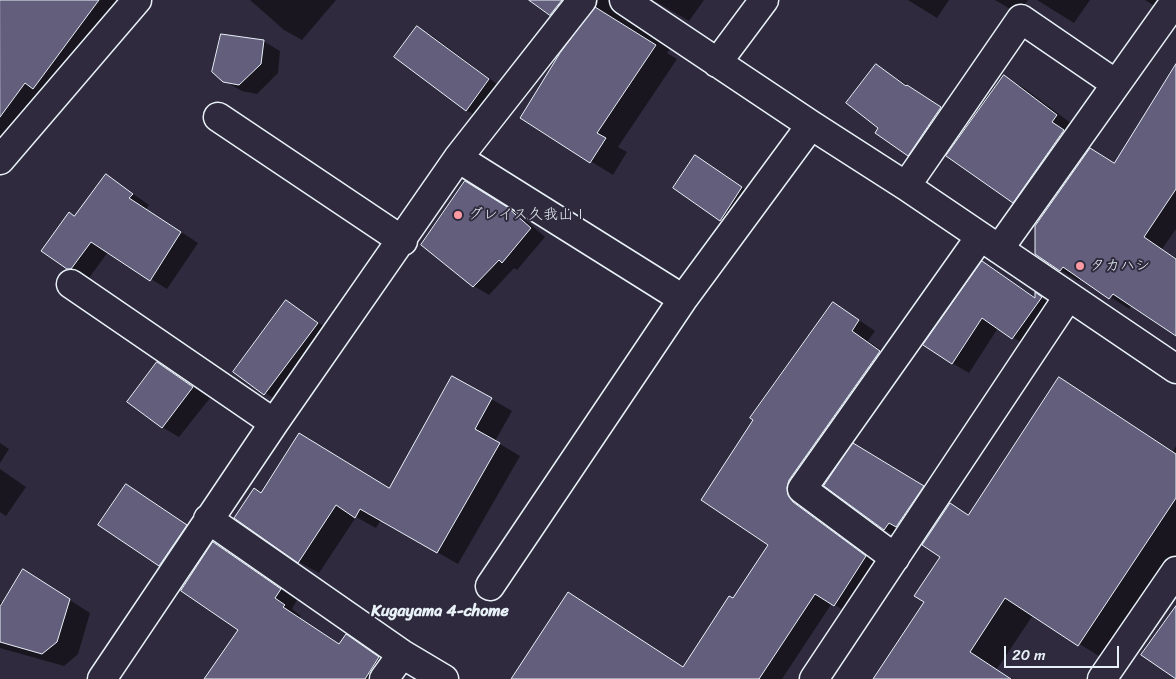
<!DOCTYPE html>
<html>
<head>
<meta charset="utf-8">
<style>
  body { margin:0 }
  #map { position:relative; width:1176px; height:679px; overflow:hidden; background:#2f2a3d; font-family:Sriracha,sans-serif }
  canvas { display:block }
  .scale { position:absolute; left:1004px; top:646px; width:115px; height:22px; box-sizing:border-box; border:2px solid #e8f1f8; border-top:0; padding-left:6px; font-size:15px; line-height:18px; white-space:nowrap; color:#e8f1f8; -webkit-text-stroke:4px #2f2a3d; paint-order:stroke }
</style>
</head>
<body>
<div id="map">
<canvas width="1176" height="679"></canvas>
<div class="scale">20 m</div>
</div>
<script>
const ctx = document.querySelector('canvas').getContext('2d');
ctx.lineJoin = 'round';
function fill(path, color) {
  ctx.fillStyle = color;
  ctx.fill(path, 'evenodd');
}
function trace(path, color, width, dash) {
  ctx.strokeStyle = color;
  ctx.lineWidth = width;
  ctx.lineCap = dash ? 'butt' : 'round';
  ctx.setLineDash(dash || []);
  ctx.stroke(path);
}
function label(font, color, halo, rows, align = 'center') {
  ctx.font = font + ' Sriracha,"Klee One",sans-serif';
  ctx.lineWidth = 4;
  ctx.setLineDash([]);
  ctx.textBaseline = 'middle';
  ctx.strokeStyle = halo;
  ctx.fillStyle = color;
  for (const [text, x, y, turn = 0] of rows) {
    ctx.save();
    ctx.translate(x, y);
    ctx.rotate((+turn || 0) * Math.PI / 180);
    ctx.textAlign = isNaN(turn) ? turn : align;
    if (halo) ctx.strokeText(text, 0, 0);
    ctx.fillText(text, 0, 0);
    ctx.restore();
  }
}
fill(new Path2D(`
  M0 0H146L0 158Z
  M250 0H336L302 40 284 30Z
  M531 0H595L573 27Z
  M598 0H637L632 21 670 49 667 53 677 59 618 147 627 152 613 175 521 118 595 10Z
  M653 0H704L689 21Z
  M908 0H949L937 18Z
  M995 0H1028L1019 14Z
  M1037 0H1090L1074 23Z
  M1145 0H1176L1169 15Z
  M417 27 434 37 505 90 484 120 466 110Z
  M263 41 280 51 278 73 257 94 242 91 224 81Z
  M876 65 958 118 926 164 909 155 880 127Z
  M1004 77 1024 88 1076 127 1033 213 1013 202Z
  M1176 103V229L1162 249 1176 258V334L1132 305 1129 309 1081 278 1079 281 1060 270 1091 149 1115 164Z
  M695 156 759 198 738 229 674 188Z
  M106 175 149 205 146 209 198 243 167 289 108 252 89 278 85 279 67 268 74 217Z
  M480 191 522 217 545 237 517 270 514 268 489 295 474 286 423 245Z
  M983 263 1037 298V295L1052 304 1030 348 998 328 969 373 952 363Z
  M286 301 334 333 282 404 235 372Z
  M850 314 875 331 868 341 897 361 805 507 810 513 883 567 851 615 832 603 782 679H512L684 668 734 600 770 544 703 499Z
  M158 364 210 398 179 437 162 427Z
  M453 377 512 411 495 441 520 456 458 564 381 520 376 528 356 517 319 573 299 562 261 494 390 489Z
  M1060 379 1173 451 1176 446V556L1107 661 1033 615 997 669 1012 679H875L926 602 942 557 950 505 969 516Z
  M0 443 9 449 0 463Z
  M871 455 940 497 901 539 884 529Z
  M0 469 26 487 6 516 0 512Z
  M143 496 203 536 177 575 100 525Z
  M213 544 297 600 292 609 301 616 299 618 340 645 346 636 396 668 388 679H205L240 629Z
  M24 571 90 613 78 654 64 666 0 648V601L4 604Z`), '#0007');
const building = new Path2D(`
  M0 0H99L33 89 25 83 0 117Z
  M529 0H562L550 15Z
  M595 7 656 45 597 133 606 138 590 163 520 118 560 53Z
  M417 26 489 79 466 111 394 57Z
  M221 34 264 40 261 64 239 85 223 82 212 72Z
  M876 64 906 86 907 85 941 107 908 156 875 133 878 128 846 103Z
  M1176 64V189L1144 237 1176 259V336L1113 294 1109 299 1063 267 1060 271 1035 254V226L1090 148 1114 163Z
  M1004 75 1057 115 1052 122 1064 130 1013 203 946 156Z
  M695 155 742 187 720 221 673 188Z
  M106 174 133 194 129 198 181 232 150 281 91 242 71 269H67L41 251 69 212 74 216Z
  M465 181 507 207 531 228 502 263 499 260 473 287 421 245Z
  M982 261 1035 298V292L1042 297 1012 339 982 318 952 364 923 345Z
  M286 300 318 323 264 395 233 372Z
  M833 302 859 320 852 331 880 351 789 480 787 487 788 495 793 502 866 556 834 606 815 594 759 679H511L568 592 683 667 729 596 733 598 768 545 701 500 753 420 750 418Z
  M157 362 193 387 162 428 127 402Z
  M452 376 492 398 475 429 500 443 437 553 360 509 355 518 336 505 298 563 234 518 254 488 261 493 299 433 389 488Z
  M1059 377 1176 454V498L1078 646 1005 598 970 652 1011 679H873L924 602 914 596 940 557 922 545 950 503 968 515Z
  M853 443 924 486 896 527 889 523 884 530 824 486Z
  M126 484 187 525 159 566 98 525Z
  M213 542 281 589 275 598 285 605 283 607 339 644 346 634 379 657 365 679H204L238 630 181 591Z
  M23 569 70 599 57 642 42 654 0 642V607Z
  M1176 606V679L1141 655Z`);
fill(building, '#625e7c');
trace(building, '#e8f1f8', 1);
const minor = new Path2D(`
  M624 0 811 125 906 186 1176 369
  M717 63 764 0
  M218 117 403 241
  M458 158 683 299 811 125
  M0 160 137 0
  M906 186 1021 19 1116 84
  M999 249 1176 0
  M71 284 274 423
  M208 519 402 654 444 679
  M895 558 802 489 980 237
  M490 586 683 299
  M102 679 274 423 458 158 582 0
  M384 679 402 654
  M814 679 1068 297
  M1102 679 1176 571`);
trace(minor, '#e8f1f8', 31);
trace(minor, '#2f2a3d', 28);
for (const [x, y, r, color] of [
  [458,215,5,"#ff9aa2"],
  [1080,266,5,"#ff9aa2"]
]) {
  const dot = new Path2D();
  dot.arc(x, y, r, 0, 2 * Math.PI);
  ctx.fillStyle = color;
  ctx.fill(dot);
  trace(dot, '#2f2a3d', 2);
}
label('15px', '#e8f1f8', '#2f2a3d', [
  ["グレイス久我山Ⅰ",468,215],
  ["タカハシ",1090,266]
], 'left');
label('bold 16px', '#e8f1f8', '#2f2a3d', [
  ["Kugayama 4-chome",440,612]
]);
</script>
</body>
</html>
